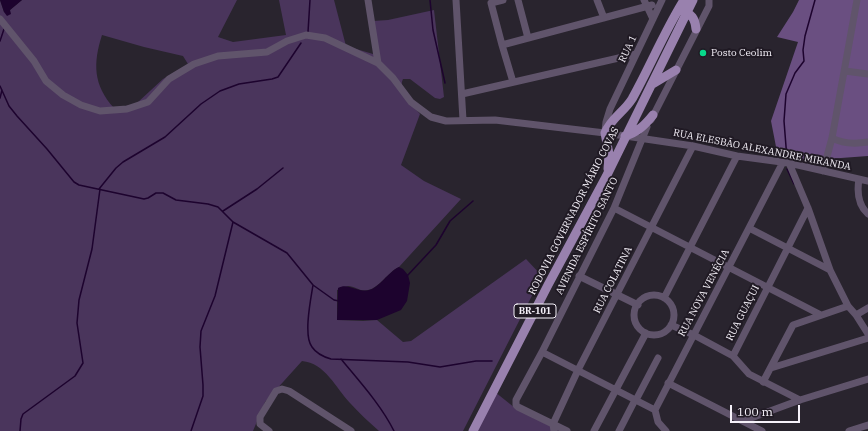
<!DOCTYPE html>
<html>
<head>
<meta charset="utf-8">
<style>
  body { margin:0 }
  #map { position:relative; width:868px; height:431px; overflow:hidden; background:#29242e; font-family:"IBM Plex Serif",serif }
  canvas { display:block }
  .scale { position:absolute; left:730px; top:405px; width:70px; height:18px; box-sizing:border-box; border:2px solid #f5f1f9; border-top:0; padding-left:5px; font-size:12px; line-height:14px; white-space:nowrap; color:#f5f1f9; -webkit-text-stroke:3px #201a24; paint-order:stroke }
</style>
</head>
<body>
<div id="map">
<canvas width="868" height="431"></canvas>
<div class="scale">100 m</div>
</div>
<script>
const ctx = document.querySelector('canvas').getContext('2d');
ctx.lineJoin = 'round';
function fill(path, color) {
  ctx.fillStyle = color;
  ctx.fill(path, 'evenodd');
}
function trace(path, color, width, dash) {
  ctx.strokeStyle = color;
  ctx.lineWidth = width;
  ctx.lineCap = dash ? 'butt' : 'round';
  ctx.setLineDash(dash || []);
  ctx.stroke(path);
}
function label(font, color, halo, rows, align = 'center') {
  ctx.font = font + ' "IBM Plex Serif",serif';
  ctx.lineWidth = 4;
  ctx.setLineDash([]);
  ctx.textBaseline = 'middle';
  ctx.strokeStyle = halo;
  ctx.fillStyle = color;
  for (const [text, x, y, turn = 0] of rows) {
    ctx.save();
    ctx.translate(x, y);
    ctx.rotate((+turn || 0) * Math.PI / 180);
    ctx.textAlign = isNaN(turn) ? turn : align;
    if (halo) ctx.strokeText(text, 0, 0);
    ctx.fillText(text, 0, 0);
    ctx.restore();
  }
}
fill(new Path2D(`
  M0 0 4 12 10 10 22 0H237L218 37 233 42 286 35 279 0H334L346 46 373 54V21L388 20 434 10 444 97 440 99 435 98 410 79H403C397 91 413 105 420 114L401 165 424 181 461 199 399 267C388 272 379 288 368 290 361 292 356 287 349 286 346 286 341 289 337 290V320L363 321 377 320 403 342 411 341 526 259 542 276 463 431H379C369 422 359 413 350 403 336 388 325 363 302 361L265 402 253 431H0ZM102 35 144 47 183 56 188 64 163 79 137 103 131 105 114 108C93 85 93 63 102 35Z
  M495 392 515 408 560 431H476Z`), '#4a355c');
fill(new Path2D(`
  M799 0H868V156L787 162 778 157 771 121 798 42 777 37 793 12Z`), '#6a4f81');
fill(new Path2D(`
  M0 0H22L10 10 11 14 7 16 4 12Z
  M399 267 403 269 408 275 410 283 407 301 401 310 377 320H337L338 288C348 282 358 293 369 290 379 288 388 272 399 267Z`), '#1d032e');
trace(new Path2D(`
  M430 0 433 30 445 83
  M308 32 310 0
  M0 41 4 29
  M0 86 9 106 17 116 47 149 74 182 79 185 144 199 148 198 156 193H163L176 200 208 204 218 207 233 222 287 253 313 285 334 300 339 301
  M0 98 2 90
  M787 159 784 121 786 94 795 73 804 61 803 50 805 36 815 0
  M787 169 794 184
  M99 189 116 168 123 162 165 137 201 104 220 91 239 84 272 79 278 77 301 43
  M223 211 257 189 283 168
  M407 276 436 245 450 221 473 201
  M313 285C311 298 303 336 312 347 316 353 324 357 331 359L408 362 440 367 476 361H492
  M341 359C360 382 381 405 394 431
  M20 431 21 419 23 414 75 376 83 363 77 323 79 300 92 249 100 189
  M191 431 203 396V385L200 347 201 331 215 296 233 222`), '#1d032e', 1.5);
trace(new Path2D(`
  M368 0 378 63
  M456 0 463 120
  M503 0 491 3 502 45 513 82
  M518 0 528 38
  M597 0 604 18
  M644 0 653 19
  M0 19 34 61 46 81 63 95 81 105 100 111 127 109 148 102 169 79 194 64 218 56 267 52 287 41 306 35 325 38 378 63 393 78 411 102 431 117 446 121 495 120 605 133 693 146 737 156 789 163 868 181
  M502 45 652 5
  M845 71 868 74
  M462 94 636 54
  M651 120 709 6V0
  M605 131 606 122 610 109 662 0
  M832 138C843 144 856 144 868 142
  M789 163 808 208 830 270 848 306 856 315 868 334
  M823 171 832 138 857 0
  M859 179C857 191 858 205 868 214
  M614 208 821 315
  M749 228 830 270
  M579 276 638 305
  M634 315a20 20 0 1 1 40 0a20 20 0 1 1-40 0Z
  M664 298 737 156
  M856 315 868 308
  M671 325 694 335 733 356 749 374 800 400
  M542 352 655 410
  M733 356 808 208
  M771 368 868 338
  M763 382 793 325 848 306
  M668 383 762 431
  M636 400 658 358
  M743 421 800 400 868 379
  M269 431 260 424V417L276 391 282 389 289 391 351 431
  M554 431 553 424 578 370 693 146
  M567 431 518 407 516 405V400L542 352 614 208 647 127
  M594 431 646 333
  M619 431 635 400
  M666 431 658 422 655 410 783 162
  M849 431 868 425`), '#60546b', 7);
trace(new Path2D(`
  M681 11C692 13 695 19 696 29
  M651 85 676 70
  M625 136C638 132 645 125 653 115
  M608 169 609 154 605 133C611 118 624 112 632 99 650 67 664 32 684 0
  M473 431 548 285 606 177 693 0`), '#9981ae', 9);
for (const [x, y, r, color] of [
  [703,53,4,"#08d98b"]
]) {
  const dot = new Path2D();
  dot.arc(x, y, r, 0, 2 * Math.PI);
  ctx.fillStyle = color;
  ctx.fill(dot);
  trace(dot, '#201a24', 1.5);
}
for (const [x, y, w] of [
  [535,311,42]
]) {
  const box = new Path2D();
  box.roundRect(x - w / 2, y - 7, w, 14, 3);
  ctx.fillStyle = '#201a24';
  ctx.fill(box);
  trace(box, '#f5f1f9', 1);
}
label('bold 9px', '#f5f1f9', null, [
  ["BR-101",535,311]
]);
label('10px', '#f5f1f9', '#201a24', [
  ["RUA 1",628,49,-65],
  ["RUA ELESBÃO ALEXANDRE MIRANDA",762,150,11],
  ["RODOVIA GOVERNADOR MÁRIO COVAS",574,211,-63],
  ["AVENIDA ESPÍRITO SANTO",587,236,-64],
  ["RUA COLATINA",613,280,-63],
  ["RUA NOVA VENÉCIA",704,293,-62],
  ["RUA GUAÇUI",743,313,-63]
]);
label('10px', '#f5f1f9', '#201a24', [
  ["Posto Ceolim",711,53]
], 'left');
</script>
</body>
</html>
